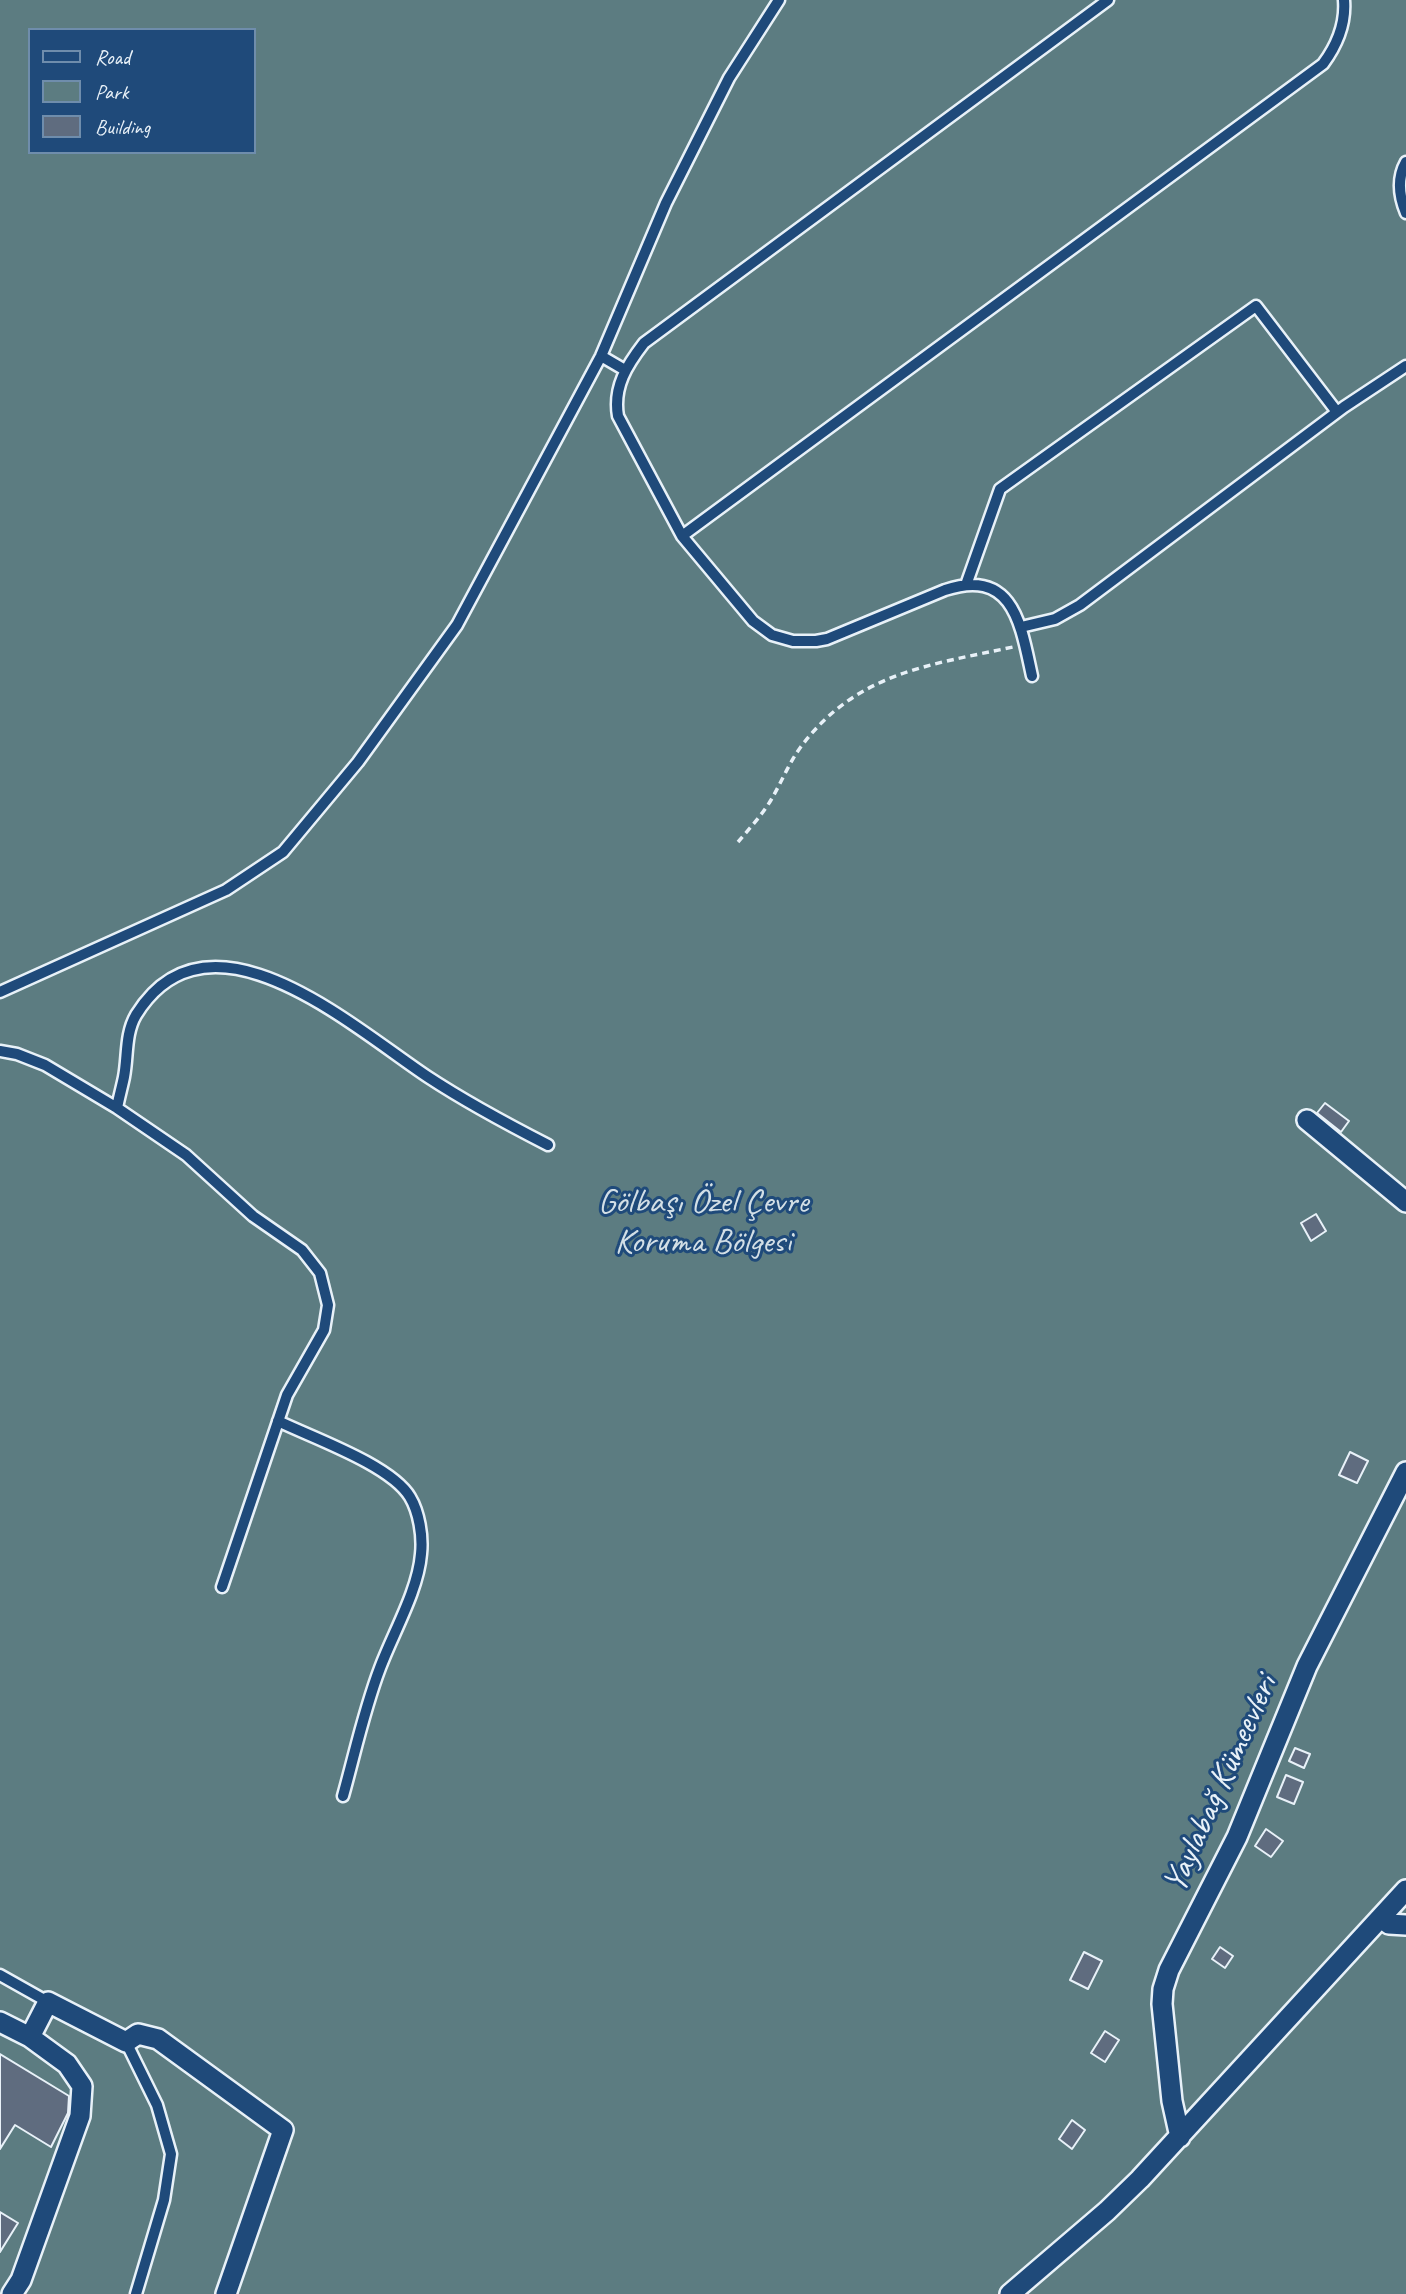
<!DOCTYPE html>
<html>
<head>
<meta charset="utf-8">
<style>
  body { margin:0 }
  #map { position:relative; width:1406px; height:2294px; overflow:hidden; background:#32547c; font-family:Caveat,sans-serif }
  canvas { display:block }
  .legend { position:absolute; left:28px; top:28px; width:228px; height:126px; box-sizing:border-box; background:#1f4a7a; border:2px solid #6f8dac; margin:0; padding:9px 12px; list-style:none; font-size:21px; color:#e8f1f8 }
  .legend li { display:flex; align-items:center; gap:14px; height:35px }
  .legend b { width:35px; border:2px solid #6f8dac }
</style>
</head>
<body>
<div id="map">
<canvas width="1406" height="2294"></canvas>
<ul class="legend">
<li><b style="height:9px;background:#1f4a7a"></b>Road</li>
<li><b style="height:19px;background:#5c7c81"></b>Park</li>
<li><b style="height:19px;background:#5f6c7f"></b>Building</li>
</ul>
</div>
<script>
const ctx = document.querySelector('canvas').getContext('2d');
ctx.lineJoin = 'round';
function fill(path, color) {
  ctx.fillStyle = color;
  ctx.fill(path, 'evenodd');
}
function trace(path, color, width, dash) {
  ctx.strokeStyle = color;
  ctx.lineWidth = width;
  ctx.lineCap = dash ? 'butt' : 'round';
  ctx.setLineDash(dash || []);
  ctx.stroke(path);
}
function label(font, color, halo, rows, align = 'center') {
  ctx.font = font + ' Caveat,sans-serif';
  ctx.lineWidth = 6;
  ctx.setLineDash([]);
  ctx.textBaseline = 'middle';
  ctx.strokeStyle = halo;
  ctx.fillStyle = color;
  for (const [text, x, y, turn = 0] of rows) {
    ctx.save();
    ctx.translate(x, y);
    ctx.rotate((+turn || 0) * Math.PI / 180);
    ctx.textAlign = isNaN(turn) ? turn : align;
    if (halo) ctx.strokeText(text, 0, 0);
    ctx.fillText(text, 0, 0);
    ctx.restore();
  }
}
fill(new Path2D(`
  M0 0H1406V2294H0ZM30 30H254V152H30Z`), '#5c7c81');
const building = new Path2D(`
  M1325 1103 1349 1121 1341 1132 1317 1113Z
  M1316 1214 1326 1231 1311 1241 1301 1223Z
  M1350 1452 1368 1461 1357 1483 1339 1475Z
  M1295 1748 1310 1754 1304 1768 1289 1761Z
  M1286 1775 1303 1782 1294 1804 1277 1797Z
  M1266 1829 1283 1841 1271 1857 1255 1846Z
  M1220 1947 1233 1956 1225 1968 1212 1959Z
  M1084 1952 1102 1961 1088 1989 1070 1980Z
  M1105 2031 1119 2040 1105 2062 1091 2053Z
  M0 2054 69 2096 68 2113 51 2147 15 2125 0 2149Z
  M1072 2120 1085 2130 1072 2149 1059 2139Z
  M0 2212 18 2223 0 2252Z`);
fill(building, '#5f6c7f');
trace(building, '#e8f1f8', 2);
const lane = new Path2D(`
  M1406 162C1397 178 1399 196 1406 213
  M601 356 625 370
  M682 536 1323 64C1337 45 1346 24 1344 0
  M966 585 1000 489 1256 306 1337 412
  M1021 627 1055 619 1080 605 1344 407 1406 366
  M1032 676C1021 626 1014 567 945 590L827 639 816 641H793L772 635 753 621 682 536 618 416C613 387 627 365 644 343L1108 0
  M0 992 226 890 283 852 358 762 457 625 601 356 666 203 729 78 779 0
  M0 1051 17 1054 45 1065 117 1108 186 1155 253 1216 302 1250 320 1273 328 1305 324 1330 287 1395 222 1587
  M117 1108C119 1097 122 1087 124 1077 128 1056 125 1034 136 1015 209 897 354 1028 428 1077 466 1102 507 1124 548 1145
  M278 1421C313 1438 391 1465 410 1497 419 1512 423 1536 421 1554 418 1591 393 1633 380 1668 364 1710 355 1753 343 1796
  M0 1975 48 2002
  M126 2042 157 2105 171 2154 164 2200 136 2294`);
const street = new Path2D(`
  M1307 1120 1406 1202
  M1381 1917 1389 1924 1406 1925
  M0 2022 30 2037 67 2064 82 2086 80 2116 21 2280 12 2294
  M30 2037 48 2002 126 2042 138 2034 158 2039 283 2130 226 2294
  M1180 2137 1172 2101 1162 2004 1163 1989 1169 1970 1237 1837 1307 1666 1406 1472
  M1010 2294 1107 2211 1140 2179 1406 1890`);
trace(lane, '#e8f1f8', 15);
trace(street, '#e8f1f8', 24);
trace(new Path2D(`
  M738 842C749 829 762 815 771 800 781 783 788 765 800 748 855 673 929 665 1013 647`), '#e8f1f8', 3.5, [7, 5]);
trace(lane, '#1f4a7a', 10);
trace(street, '#1f4a7a', 19);
label('35px', '#d3dfe6', '#1f4a7a', [
  ["Gölbaşı Özel Çevre",703,1203],
  ["Koruma Bölgesi",703,1243]
]);
label('35px', '#e8f1f8', '#1f4a7a', [
  ["Yaylabağ Kümeevleri",1221,1784,-66]
]);
</script>
</body>
</html>
